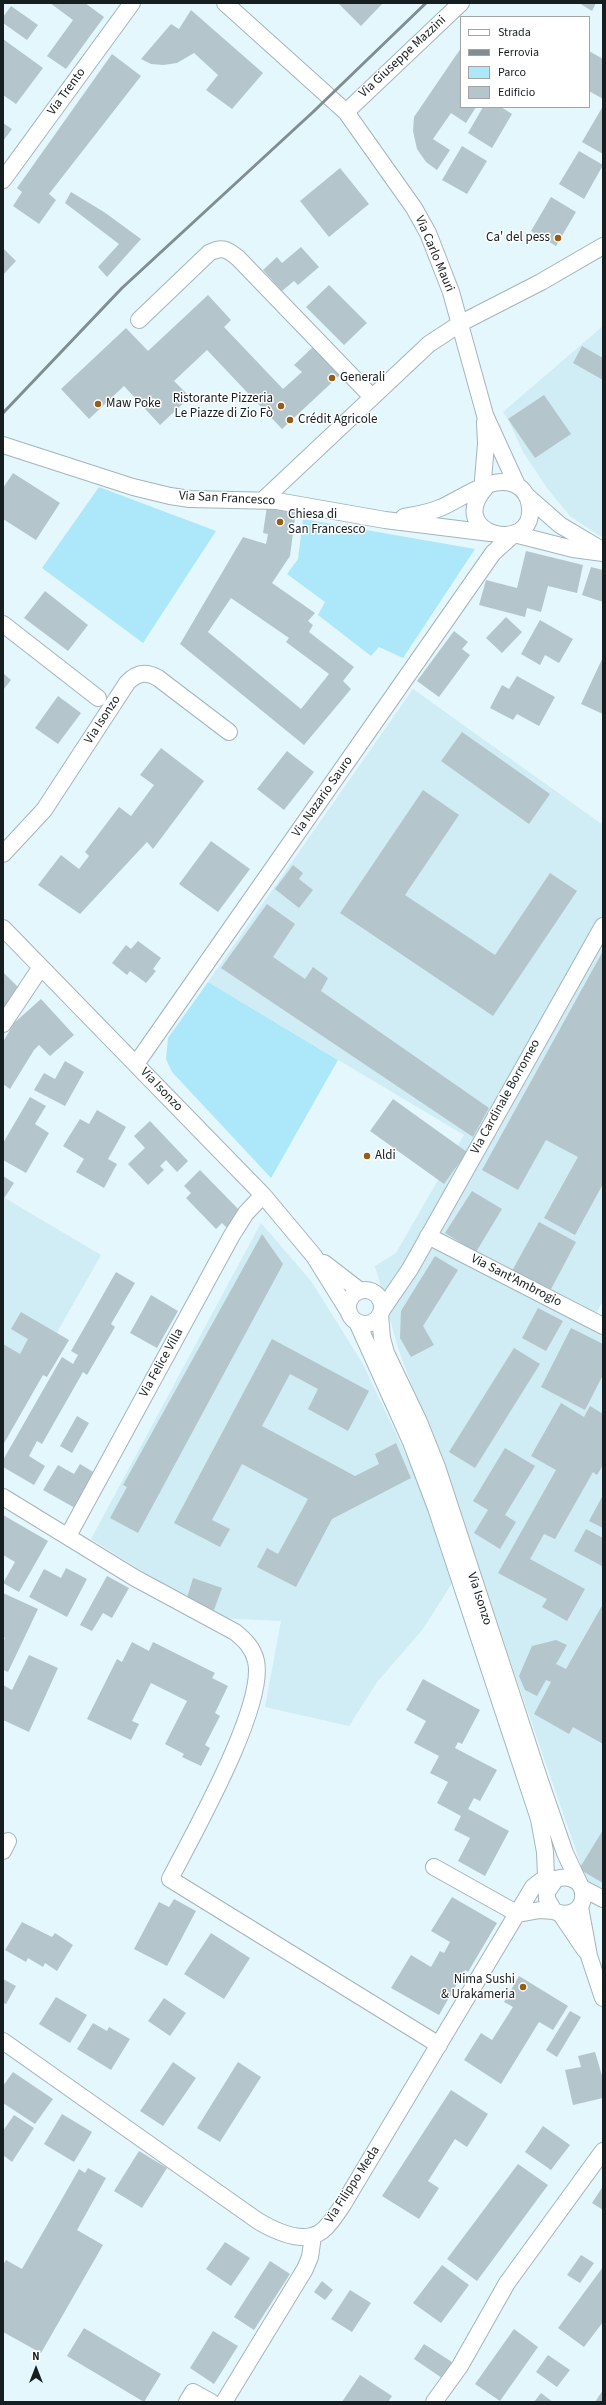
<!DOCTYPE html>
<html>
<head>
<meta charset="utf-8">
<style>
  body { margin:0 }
  #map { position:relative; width:606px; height:2405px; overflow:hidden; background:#e3f7fc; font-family:"Source Sans 3",sans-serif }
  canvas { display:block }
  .frame { position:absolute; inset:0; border:4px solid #171e20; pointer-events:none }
  .legend { position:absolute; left:460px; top:16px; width:130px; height:92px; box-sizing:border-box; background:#fff; border:1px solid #a2a5a6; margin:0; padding:5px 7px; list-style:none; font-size:12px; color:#171e20 }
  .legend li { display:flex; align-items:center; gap:8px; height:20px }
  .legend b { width:20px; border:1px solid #a2a5a6 }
  .north { position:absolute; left:16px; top:2349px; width:40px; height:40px; -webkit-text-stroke:3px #fff; paint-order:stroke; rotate:0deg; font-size:11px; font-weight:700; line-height:16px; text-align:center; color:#171e20 }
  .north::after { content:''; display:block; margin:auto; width:14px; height:18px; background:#171e20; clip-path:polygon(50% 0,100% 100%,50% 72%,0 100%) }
</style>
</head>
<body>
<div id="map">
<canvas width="606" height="2405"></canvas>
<div class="frame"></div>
<ul class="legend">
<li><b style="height:5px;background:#fff"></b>Strada</li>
<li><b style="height:5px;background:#808e91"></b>Ferrovia</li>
<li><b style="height:11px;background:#ace8f9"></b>Parco</li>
<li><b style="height:11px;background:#b4c6cc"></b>Edificio</li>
</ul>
<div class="north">N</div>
</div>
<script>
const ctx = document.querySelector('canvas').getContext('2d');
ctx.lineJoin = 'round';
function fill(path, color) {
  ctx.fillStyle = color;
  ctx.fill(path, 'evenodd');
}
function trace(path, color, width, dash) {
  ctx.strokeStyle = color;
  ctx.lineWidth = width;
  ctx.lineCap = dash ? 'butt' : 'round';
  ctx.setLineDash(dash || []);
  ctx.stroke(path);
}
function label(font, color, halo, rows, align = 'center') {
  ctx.font = font + ' "Source Sans 3",sans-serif';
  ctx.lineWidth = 3;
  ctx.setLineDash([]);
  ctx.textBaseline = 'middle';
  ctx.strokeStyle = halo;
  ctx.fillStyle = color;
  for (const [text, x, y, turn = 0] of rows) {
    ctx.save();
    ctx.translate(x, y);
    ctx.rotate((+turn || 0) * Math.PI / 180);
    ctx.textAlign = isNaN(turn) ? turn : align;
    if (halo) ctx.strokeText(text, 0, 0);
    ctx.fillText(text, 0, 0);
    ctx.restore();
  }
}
fill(new Path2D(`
  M603 326V538L570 516 547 488 523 452 508 419 503 412Z
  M413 689 603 825V1301L588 1328 603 1336V1891L587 1882 471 1548 398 1348 375 1266 396 1253 464 1135 208 982Z
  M3 1197 101 1255 3 1427Z
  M261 1223 311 1281 363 1364 415 1474 454 1580 423 1629 377 1682 349 1726 265 1707 281 1621 217 1618 91 1539Z`), '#d0ecf4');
fill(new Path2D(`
  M99 487 216 531 143 643 42 568Z
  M303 519 475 549 403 658 379 647 371 656 318 615 325 602 287 574 298 559Z
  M208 982 338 1060 271 1178 172 1072 166 1059 168 1038Z`), '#ace8f9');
fill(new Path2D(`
  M50 3H85L104 17 66 69 47 56 73 20Z
  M338 3H383L361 26Z
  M579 3H596L592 11Z
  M11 6 38 25 27 40 3 23V17Z
  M191 10 263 73 232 109 206 90 218 75 194 53 177 63 163 65 151 64 141 59 171 24 179 29Z
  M3 39 43 68 16 104 3 95Z
  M461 48V107H476L466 123 451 113 433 139 450 150 437 170 426 162 417 149 413 131 414 117Z
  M589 51 603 59V99L589 91Z
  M112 54 141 76 49 194 56 200 39 224 13 206 22 192 17 188Z
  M603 106V154L582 142Z
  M483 107H501L512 114 492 148 468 133Z
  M3 123 12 129 3 141Z
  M462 146 487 161 467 194 442 180Z
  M579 151 603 165 584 199 559 184Z
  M340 168 369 204 329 237 300 201Z
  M71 192 104 212 141 239 107 277 98 267 119 244 65 203Z
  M551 197 576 212 556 246 531 231Z
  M301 247 319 267 298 285 294 281 282 291 263 270 277 257 282 263Z
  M3 248 16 261 3 275Z
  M329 285 367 323 344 345 306 307Z
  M208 295 231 320 224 327 283 389 302 372 294 365 313 347 340 375 282 429 207 350 174 381 190 397 160 425 124 386 89 419 61 389 126 328 148 351Z
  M582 346 603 358V380L573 363Z
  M544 395 571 434 535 458 508 419Z
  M13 473 60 503 36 540 3 519V488Z
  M267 506 296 510 290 556 272 583 315 613 308 621 313 625 309 632 354 667 343 681 351 689 304 745 180 644 243 537 266 544 268 534 263 533ZM231 598 289 638 286 642 329 674 301 709 208 632Z
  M526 551 583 565 577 593 548 586 541 612 527 608 525 617 479 605 486 580 517 588Z
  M591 567 603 570V602L582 595Z
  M45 591 88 625 68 651 24 618Z
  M506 617 522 632 502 653 486 638Z
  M540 620 573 639 559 663 545 655 540 665 521 654Z
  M454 631 468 642 462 649 470 655 439 697 417 681Z
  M603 657V714L581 704Z
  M3 673 11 680 3 690Z
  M517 676 555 697 539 726 517 714 513 720 490 708 502 685 509 689Z
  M58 696 81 713 58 744 35 728Z
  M462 732 550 794 529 824 441 761Z
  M161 748 204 781 153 849 147 842 80 914 38 885 61 855 79 869 89 856 85 852 119 807 131 816 154 785 140 775Z
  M287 751 314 772 284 810 257 789Z
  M423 790 459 815 405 895 495 955 550 873 577 891 493 1016 340 913Z
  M211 841 250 869 218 912 179 884Z
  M293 865 303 873 299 879 313 890 299 908 275 889Z
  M267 904 295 924 273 957 305 979 313 967 328 978 321 991 489 1108 473 1137 221 968Z
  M138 941 161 958 153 969 156 971 146 983 130 971 127 975 112 963 126 945 131 949Z
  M603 951V1184L575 1235 544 1218 578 1157 546 1140 518 1190 482 1170Z
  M3 972 18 987 3 1011Z
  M41 999 74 1035 50 1056 39 1045 34 1050 10 1089 3 1084V1042L14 1023Z
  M65 1061 84 1072 65 1106 34 1090 44 1073 55 1079Z
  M30 1097 46 1106 35 1124 49 1133 26 1173 3 1160V1143Z
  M393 1099 467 1152 444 1184 370 1131Z
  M97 1110 126 1127 108 1159 117 1164 104 1188 76 1172 84 1159 63 1146 80 1119 89 1124Z
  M150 1121 188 1161 177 1172 166 1160 160 1166 164 1170 148 1185 128 1164 145 1148 134 1136Z
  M200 1170 243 1214 228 1229 222 1223 216 1229 186 1198 191 1193 184 1186Z
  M3 1176 14 1183 3 1200Z
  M472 1191 502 1209 476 1252 445 1233Z
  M539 1222 576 1242 550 1291 512 1271Z
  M262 1234 283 1264 138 1533 110 1518 127 1487 123 1485Z
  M435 1256 458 1270 423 1326 434 1345 411 1357 400 1338 401 1311Z
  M116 1272 135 1283 111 1324 115 1327 87 1375 83 1372 42 1444 37 1441 29 1456 45 1466 34 1485 3 1467V1460L62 1357 73 1364 78 1355 71 1351Z
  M151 1295 178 1311 157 1348 130 1333Z
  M538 1308 563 1321 546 1351 522 1338Z
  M21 1312 69 1340 47 1377 43 1375 3 1445V1344L20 1354 28 1339 11 1329Z
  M571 1328 603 1344V1375L585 1410 541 1387Z
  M272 1339 369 1391 348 1431 308 1409 318 1389 290 1374 262 1426 355 1476 379 1464 375 1454 396 1443 411 1478 332 1519 296 1587 257 1567 267 1548 278 1554 308 1499 242 1464 212 1520 230 1529 220 1547 174 1523Z
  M514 1348 540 1364 475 1468 449 1452Z
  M561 1403 584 1417 590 1406 603 1414V1465L597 1475 593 1472 555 1539 544 1534 530 1559 585 1589 567 1621 542 1607 547 1599 498 1573 556 1470 531 1456Z
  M77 1416 89 1423 72 1453 60 1446Z
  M505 1448 535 1466 505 1515 516 1522 500 1549 474 1533 488 1510 473 1501Z
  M80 1464 95 1473 75 1508 43 1490 58 1465 74 1474Z
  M603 1495V1528L589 1521Z
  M3 1515 48 1541 19 1592 3 1583 15 1562 3 1555Z
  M586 1529 603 1538 602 1566 574 1551Z
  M66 1568 87 1579 67 1617 29 1597 44 1569 61 1578Z
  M107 1576 129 1588 112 1618 103 1613 92 1631 80 1625Z
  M193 1578 222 1588 214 1610 186 1601Z
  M3 1593 38 1609 8 1672 3 1670V1642L5 1638 3 1637Z
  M603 1604V1744L573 1727 569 1734 534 1714 551 1682 546 1680 537 1696 525 1690 519 1676 532 1646 556 1640 567 1645 556 1664 566 1669Z
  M132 1642 149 1651 153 1642 215 1673 212 1678 228 1686 215 1713 220 1716 205 1745 210 1748 201 1766 182 1757 184 1754 165 1744 187 1701 151 1683 132 1721 139 1724 131 1740 87 1719 117 1659 122 1662Z
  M29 1655 58 1668 29 1732 3 1720V1685L12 1690Z
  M423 1679 480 1710 462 1744 458 1742 455 1748 497 1770 480 1801 474 1798 468 1809 509 1831 485 1876 458 1861 470 1838 454 1830 461 1816 437 1803 448 1782 430 1773 439 1756 414 1743 426 1721 406 1710Z
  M603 1830V1883L579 1869Z
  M452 1897 497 1923 468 1972 465 1970 439 2015 391 1988 411 1955 431 1967 440 1951 444 1953 450 1942 431 1931Z
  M174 1899 196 1911 167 1966 134 1949 159 1902 169 1907Z
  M22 1922 52 1937 55 1933 73 1945 57 1971 45 1963 43 1967 28 1958 26 1962 5 1950Z
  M211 1933 250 1958 224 1999 184 1974Z
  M519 1976 568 2006 553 2030 539 2022 501 2084 464 2060 481 2033 492 2040 513 2007 504 2002Z
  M3 1979 16 1986 6 2004 3 2003Z
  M56 1997 87 2015 70 2043 39 2024Z
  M164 1998 186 2013 170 2036 148 2021Z
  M570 2011 581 2017 557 2057 546 2050Z
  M93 2023 107 2031 109 2027 130 2039 111 2070 77 2049Z
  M595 2052 603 2079V2098L573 2105 565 2070 581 2067 578 2056Z
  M173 2062 196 2078 163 2126 140 2111Z
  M238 2062 261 2077 220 2142 197 2128Z
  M13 2072 53 2099 35 2124 3 2103V2086Z
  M451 2090 488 2114 467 2147 455 2139 428 2181 439 2188 419 2219 382 2196Z
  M62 2114 92 2132 74 2162 44 2144Z
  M14 2115 34 2128 12 2162 3 2155V2131Z
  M543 2126 570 2145 551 2170 525 2152Z
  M139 2151 167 2168 142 2208 114 2191Z
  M518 2164 548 2185 477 2281 447 2259Z
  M88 2168 106 2178 77 2230 103 2245 41 2353 3 2332V2265L6 2260 22 2269 79 2169 85 2173Z
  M603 2186V2210L592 2203Z
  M225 2242 250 2258 231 2286 206 2269Z
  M581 2255 594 2263 580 2283 567 2275Z
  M270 2261 290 2274 254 2330 234 2317Z
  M442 2265 469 2285 441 2323 413 2303Z
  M603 2267V2322L584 2347 558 2328Z
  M322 2281 333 2290 325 2300 314 2292Z
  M350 2290 371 2303 352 2332 331 2319Z
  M84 2328 161 2374 144 2402 67 2356Z
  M514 2329 538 2347 500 2401 475 2384Z
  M213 2331 238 2346 214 2384 190 2368Z
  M424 2344 452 2362 442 2378 414 2359Z
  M548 2355 570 2370 557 2387 536 2372Z
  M360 2375 392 2396 388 2402H342Z
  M603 2390V2402H595Z
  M541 2393 553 2402H534Z`), '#b4c6cc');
const minor = new Path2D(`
  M225 3 346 112 414 208 428 233 451 292 485 415 517 485
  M346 112 461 3
  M3 180 132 3
  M139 320 209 253C222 246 227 249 238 258L372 397
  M3 445 133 487 170 496 190 499 277 501 385 520 490 533
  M482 492 486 444 485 422
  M527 496 560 525 602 550
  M263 500 429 344 461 323 541 282 603 246
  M404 517C416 515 428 513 440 508 460 500 493 473 516 485 524 489 529 498 530 507 535 556 443 535 486 487
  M3 624 98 698
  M3 854 44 810 127 683C136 673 146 671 158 678L229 732
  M3 928 263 1195 314 1256 347 1309
  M3 1024 41 967
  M136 1064 493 553 514 534 573 549 603 553
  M428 1236 603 1326
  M324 1263 359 1290
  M348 1307a17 17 0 1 1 34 0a17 17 0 1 1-34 0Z
  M382 1310 410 1269 603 926
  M380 1315 382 1338 386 1353 419 1422 437 1467 539 1778 565 1853 580 1885
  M357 1322 411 1442 436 1508 539 1819 545 1852 547 1899 554 1911C566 1917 580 1913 583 1899 585 1882 571 1874 556 1879L547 1892
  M3 1497 135 1578 235 1632C245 1640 253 1648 256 1661 266 1706 193 1834 170 1879L439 2045
  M68 1536 232 1235 246 1213 263 1195
  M3 1851 8 1841
  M434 1867 518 1914
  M582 1888 603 1899
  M580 1907 589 1956 603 1998
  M560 1913 585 1950
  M518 1914 540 1910 554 1911
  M3 2041 258 2221C275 2231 304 2245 322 2231 331 2224 337 2213 344 2203L533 1887 542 1880 556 1879
  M187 2402 193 2392 211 2402
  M224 2402 305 2269 310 2257 313 2236
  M434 2402 460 2366 507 2283 603 2151`);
trace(minor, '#a3b5ba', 18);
trace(minor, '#fff', 16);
trace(new Path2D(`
  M3 413 122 288 313 112 426 3`), '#808e91', 3);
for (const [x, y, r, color] of [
  [558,238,4,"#955d16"],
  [332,378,4,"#955d16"],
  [98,404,4,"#955d16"],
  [281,406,4,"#955d16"],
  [290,420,4,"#955d16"],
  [280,522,4,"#955d16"],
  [367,1156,4,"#955d16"],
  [523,1987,4,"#955d16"]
]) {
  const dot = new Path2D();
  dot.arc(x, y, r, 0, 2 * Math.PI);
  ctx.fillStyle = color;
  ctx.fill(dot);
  trace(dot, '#fff', 1.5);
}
label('13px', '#171e20', '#fff', [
  ["Via Giuseppe Mazzini",403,57,-43],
  ["Via Trento",67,92,-54],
  ["Via Carlo Mauri",434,254,67],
  ["Via San Francesco",227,499,3],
  ["Via Isonzo",103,720,-57],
  ["Via Nazario Sauro",323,797,-55],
  ["Via Isonzo",161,1090,46],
  ["Via Cardinale Borromeo",506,1097,-61],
  ["Via Sant'Ambrogio",516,1281,27],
  ["Via Felice Villa",162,1363,-61],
  ["Via Isonzo",479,1599,72],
  ["Via Filippo Meda",353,2185,-57]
]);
label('13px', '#171e20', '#fff', [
  ["Ca' del pess",550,238,"right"],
  ["Generali",340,378],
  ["Ristorante Pizzeria",273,399,"right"],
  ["Le Piazze di Zio Fò",273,414,"right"],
  ["Maw Poke",106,404],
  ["Crédit Agricole",298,420],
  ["Chiesa di",288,515],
  ["San Francesco",288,530],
  ["Aldi",375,1156],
  ["Nima Sushi",515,1980,"right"],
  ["& Urakameria",515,1995,"right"]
], 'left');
</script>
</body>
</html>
